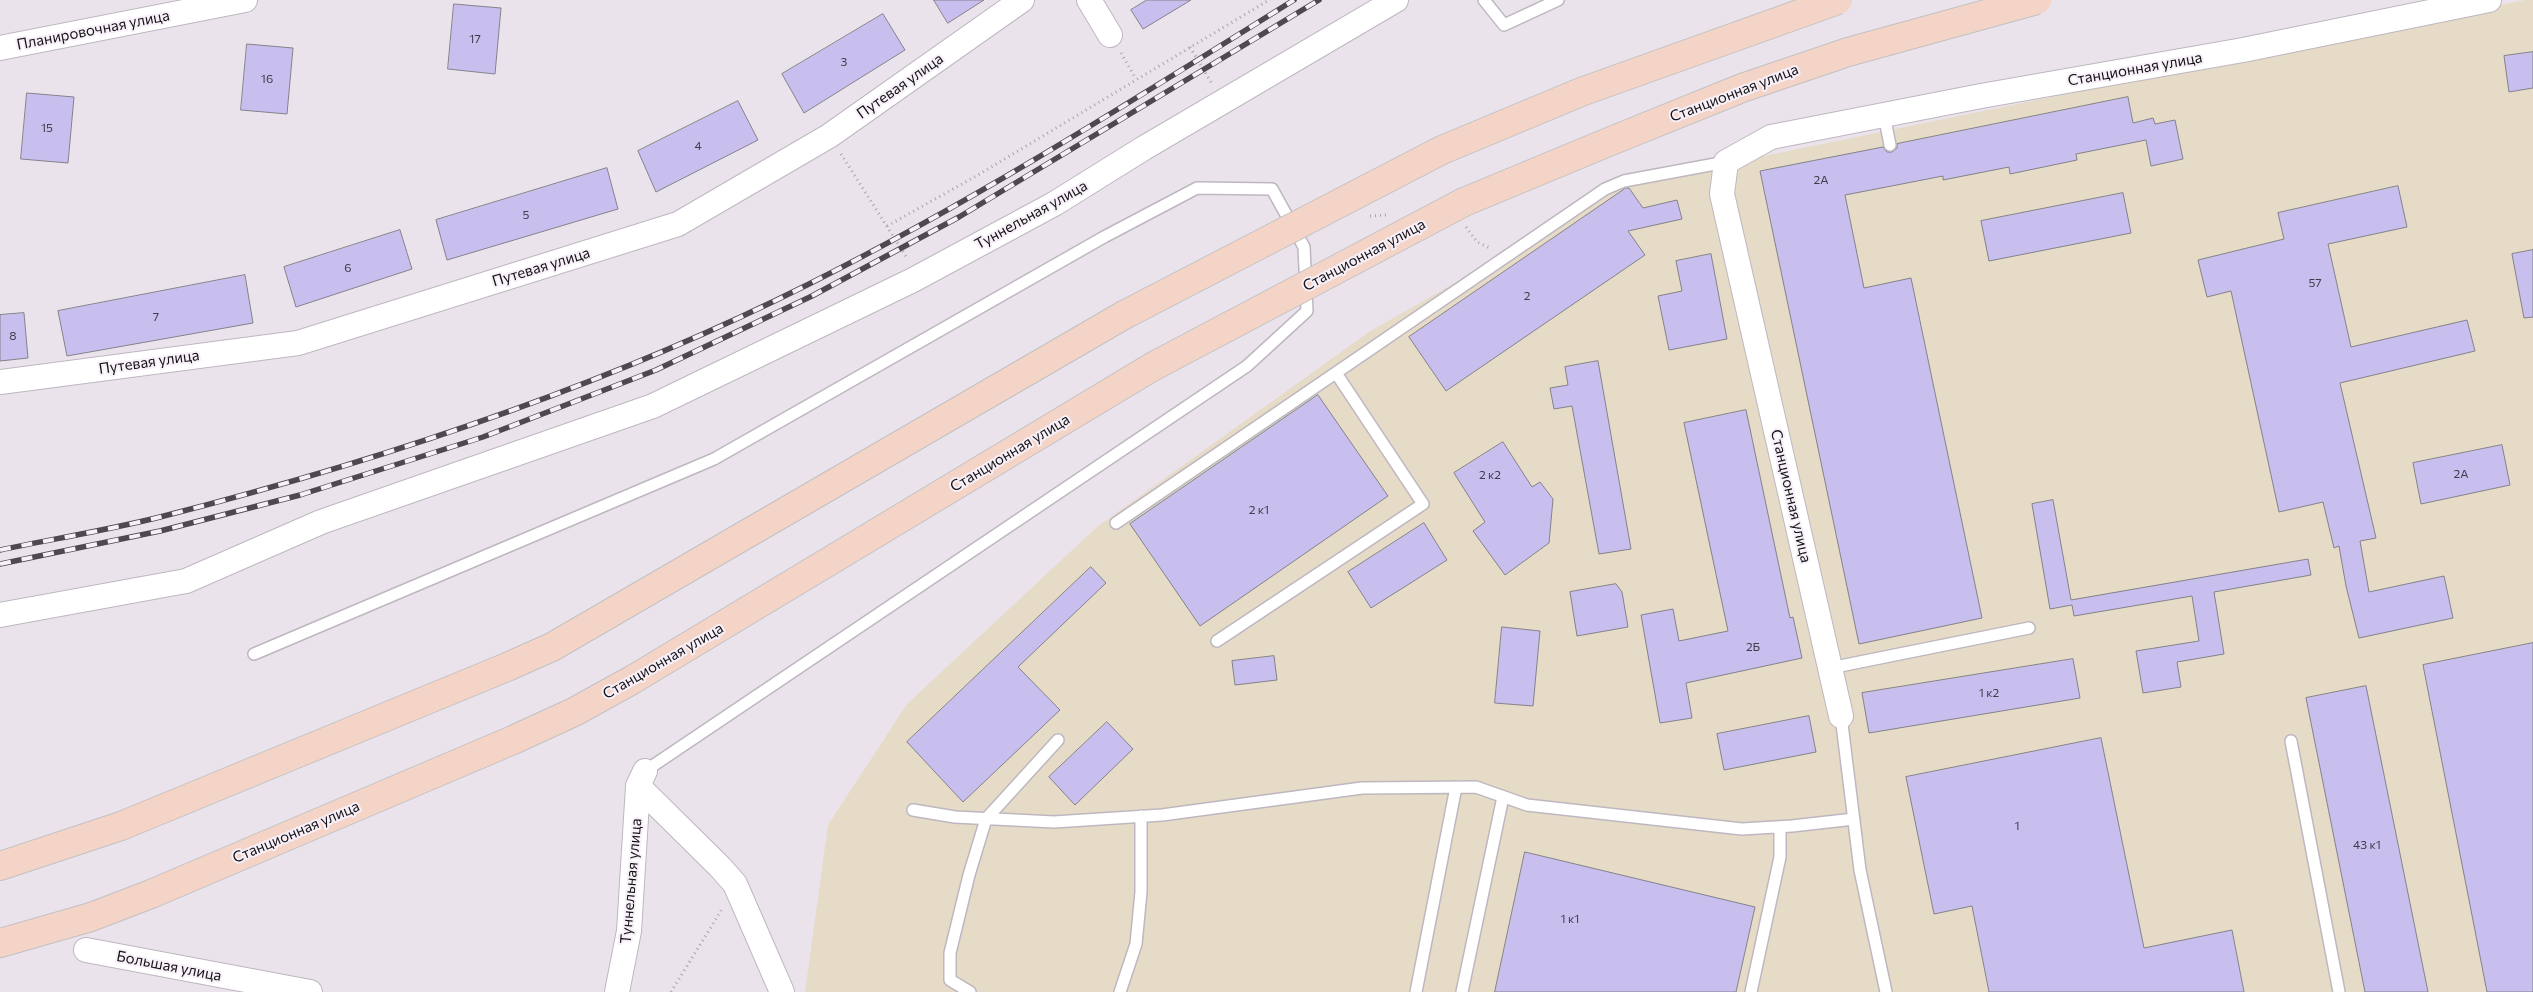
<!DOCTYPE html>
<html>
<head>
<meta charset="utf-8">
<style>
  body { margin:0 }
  canvas { display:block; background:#eae3ec }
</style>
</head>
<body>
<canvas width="2533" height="992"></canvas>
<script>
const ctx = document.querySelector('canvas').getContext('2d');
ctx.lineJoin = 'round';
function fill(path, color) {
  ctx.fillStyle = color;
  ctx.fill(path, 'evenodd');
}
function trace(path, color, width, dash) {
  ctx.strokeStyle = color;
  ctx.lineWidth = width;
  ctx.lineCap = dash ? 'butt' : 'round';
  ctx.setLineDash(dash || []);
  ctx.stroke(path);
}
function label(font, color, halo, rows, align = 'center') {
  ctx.font = font + ' Commissioner,sans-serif';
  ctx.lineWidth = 4;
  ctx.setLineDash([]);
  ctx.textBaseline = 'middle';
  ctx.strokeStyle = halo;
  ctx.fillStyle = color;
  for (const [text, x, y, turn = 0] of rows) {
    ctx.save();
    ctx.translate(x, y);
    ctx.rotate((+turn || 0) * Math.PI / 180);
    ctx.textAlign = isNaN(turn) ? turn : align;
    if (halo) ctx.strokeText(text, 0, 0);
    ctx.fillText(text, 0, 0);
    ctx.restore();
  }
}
fill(new Path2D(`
  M2525 0H2533V992H805L828 825 907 704 1097 527 1369 332 1627 184Z`), '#e6dbc6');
const building = new Path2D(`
  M934 0H984L948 23Z
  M1147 0H1191L1143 29 1131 10Z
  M454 4 501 8 495 74 448 69Z
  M883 14 905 50 804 113 782 74Z
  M247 44 293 48 287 114 241 110Z
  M2533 52V88L2509 92 2504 56Z
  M27 93 74 97 68 163 21 159Z
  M2128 97 2133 123 2153 118 2155 124 2175 120 2183 159 2151 166 2146 140 2076 154 2077 160 2010 174 2009 167 1943 180V176L1845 195 1864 288 1911 278 1982 618 1859 644 1760 171 1883 147 1887 152H1892L1897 148V144Z
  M738 101 758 140 656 192 638 151Z
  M607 168 618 209 447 260 436 220Z
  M2398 186 2407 227 2328 244 2351 347 2467 320 2475 351 2340 383 2376 538 2360 541 2369 592 2444 576 2453 618 2359 638 2346 586 2339 546 2334 548 2323 502 2279 512 2231 291 2207 297 2198 260 2284 239 2278 213Z
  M1626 188H1629L1643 208 1677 200 1682 219 1628 231 1645 255 1446 391 1409 337Z
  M2123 193 2131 233 1989 261 1981 221Z
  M400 230 412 269 296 307 284 267Z
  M2533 250V317L2524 318 2512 254Z
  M1711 254 1727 339 1669 350 1658 296 1682 291 1676 261Z
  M245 275 253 323 67 356 58 311Z
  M24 313 28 358 0 361V315Z
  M1598 361 1631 549 1599 554 1572 406 1554 409 1550 388 1568 385 1565 367Z
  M1318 395 1388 496 1200 626 1130 524Z
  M1746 410 1790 618 1793 617 1802 658 1686 683 1692 718 1660 723 1641 615 1673 609 1679 641 1728 631 1684 423Z
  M1503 442 1532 487 1540 482 1553 499 1549 543 1505 575 1473 531 1485 522 1454 473Z
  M2502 445 2510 485 2421 504 2413 463Z
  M2053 500 2071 600 2308 559 2311 575 2214 592 2224 654 2177 662 2181 687 2143 693 2136 651 2199 641 2192 596 2074 616 2072 605 2050 609 2032 504Z
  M1424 523 1447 560 1371 608 1348 572Z
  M1091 567 1106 583 1018 667 1060 710 963 802 907 742Z
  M1616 584 1622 592 1628 627 1577 636 1570 592Z
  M1502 627 1540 631 1533 706 1495 703Z
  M2533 643V992H2487L2423 665Z
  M1274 656 1277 680 1235 685 1232 661Z
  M2073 659 2080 698 1869 733 1862 693Z
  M2366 686 2428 992H2365L2306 698Z
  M1809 716 1816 752 1724 770 1717 734Z
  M1107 722 1133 749 1075 805 1049 777Z
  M2101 738 2144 948 2232 930 2244 992H1989L1972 906 1934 914 1906 777Z
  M1525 852 1755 907 1736 992H1495Z`);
fill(building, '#c8bfee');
trace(building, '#84828b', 1);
const lane = new Path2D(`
  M1484 0 1504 25 1558 0
  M1884 115 1890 145
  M1116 523 1605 189 1624 181 1726 162
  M1217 641 1423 504 1336 373
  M254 654 714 459 1104 237 1197 188 1272 189 1304 247 1307 311 1247 366 645 771
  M1830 668 2029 628
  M1841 716 1860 870 1886 992
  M2291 741 2339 992
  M913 810 955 817 1054 822 1162 815 1362 788 1476 787 1527 805 1742 829 1792 826 1854 819
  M970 992 950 980V953L969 875 986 819 1058 740
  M1120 992 1136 944 1141 892V816
  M1416 992 1456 787
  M1462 992 1503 797
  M1751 992 1780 857V827`);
const street = new Path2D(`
  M1089 0 1110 35
  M0 48 245 0
  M0 382 298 343 678 224 829 136 1022 0
  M0 615 186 581 321 522 653 406 913 280 1054 204 1144 148 1396 0
  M1841 716 1722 194 1726 162 1771 137 1981 96 2243 50 2489 0
  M638 786 720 867 735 884 782 992
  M86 950 310 992
  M617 992 629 931 638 786 645 771`);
const primary = new Path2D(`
  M0 866 121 826 507 667 552 647 1124 315
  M0 943 91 917 151 894 513 740 574 712 632 680 1152 367`);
trace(lane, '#beb7c0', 14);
trace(street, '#beb7c0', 26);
trace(primary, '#c2c1c2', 30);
trace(new Path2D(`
  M1190 47 1212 84
  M1121 53 1136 79
  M841 154 907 258
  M1370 216 1386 215
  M887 226 978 175 1269 0
  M1466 227 1477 242 1490 248
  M671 992 722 909`), '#a9a3aa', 3, [1, 4]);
trace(lane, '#fff', 11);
trace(street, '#fff', 24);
trace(primary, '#f4d4c7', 28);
const rail = new Path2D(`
  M0 550C53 539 108 530 160 517 380 461 606 386 809 284 976 200 1135 99 1294 0
  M0 564 160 531 300 495 483 437 656 370 812 296 959 217 1319 0`);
trace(rail, '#4d494e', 5.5);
trace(rail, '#f7f0f9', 4, [11]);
const primaryBridge = new Path2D(`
  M1124 315 1442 150 1581 92 1838 0
  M1152 367 1464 202 1611 141 1742 88 1848 52 2037 0`);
trace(primaryBridge, '#c2c1c2', 30, []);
trace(primaryBridge, '#f4d4c7', 28);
label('12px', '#423d4b', null, [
  ["17",475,39],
  ["3",844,62],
  ["16",267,79],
  ["15",47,128],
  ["4",698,146],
  ["2А",1821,180],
  ["5",526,215],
  ["6",348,268],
  ["57",2315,283],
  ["2",1527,296],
  ["7",156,317],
  ["8",13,336],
  ["2А",2461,474],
  ["2 к2",1490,475],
  ["2 к1",1259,510],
  ["2Б",1753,647],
  ["1 к2",1989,693],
  ["1",2017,826],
  ["43 к1",2367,845],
  ["1 к1",1570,919]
]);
label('15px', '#151215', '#f7f0f9', [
  ["Планировочная улица",93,30,-11],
  ["Станционная улица",2135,69,-10],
  ["Путевая улица",900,86,-35],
  ["Станционная улица",1734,93,-21],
  ["Туннельная улица",1031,215,-29],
  ["Станционная улица",1364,255,-28],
  ["Путевая улица",541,267,-17],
  ["Путевая улица",149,362,-8],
  ["Станционная улица",1010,453,-31],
  ["Станционная улица",1791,496,77],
  ["Станционная улица",663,661,-30],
  ["Станционная улица",296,832,-23],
  ["Туннельная улица",631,881,-85],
  ["Большая улица",169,966,11]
]);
</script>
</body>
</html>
